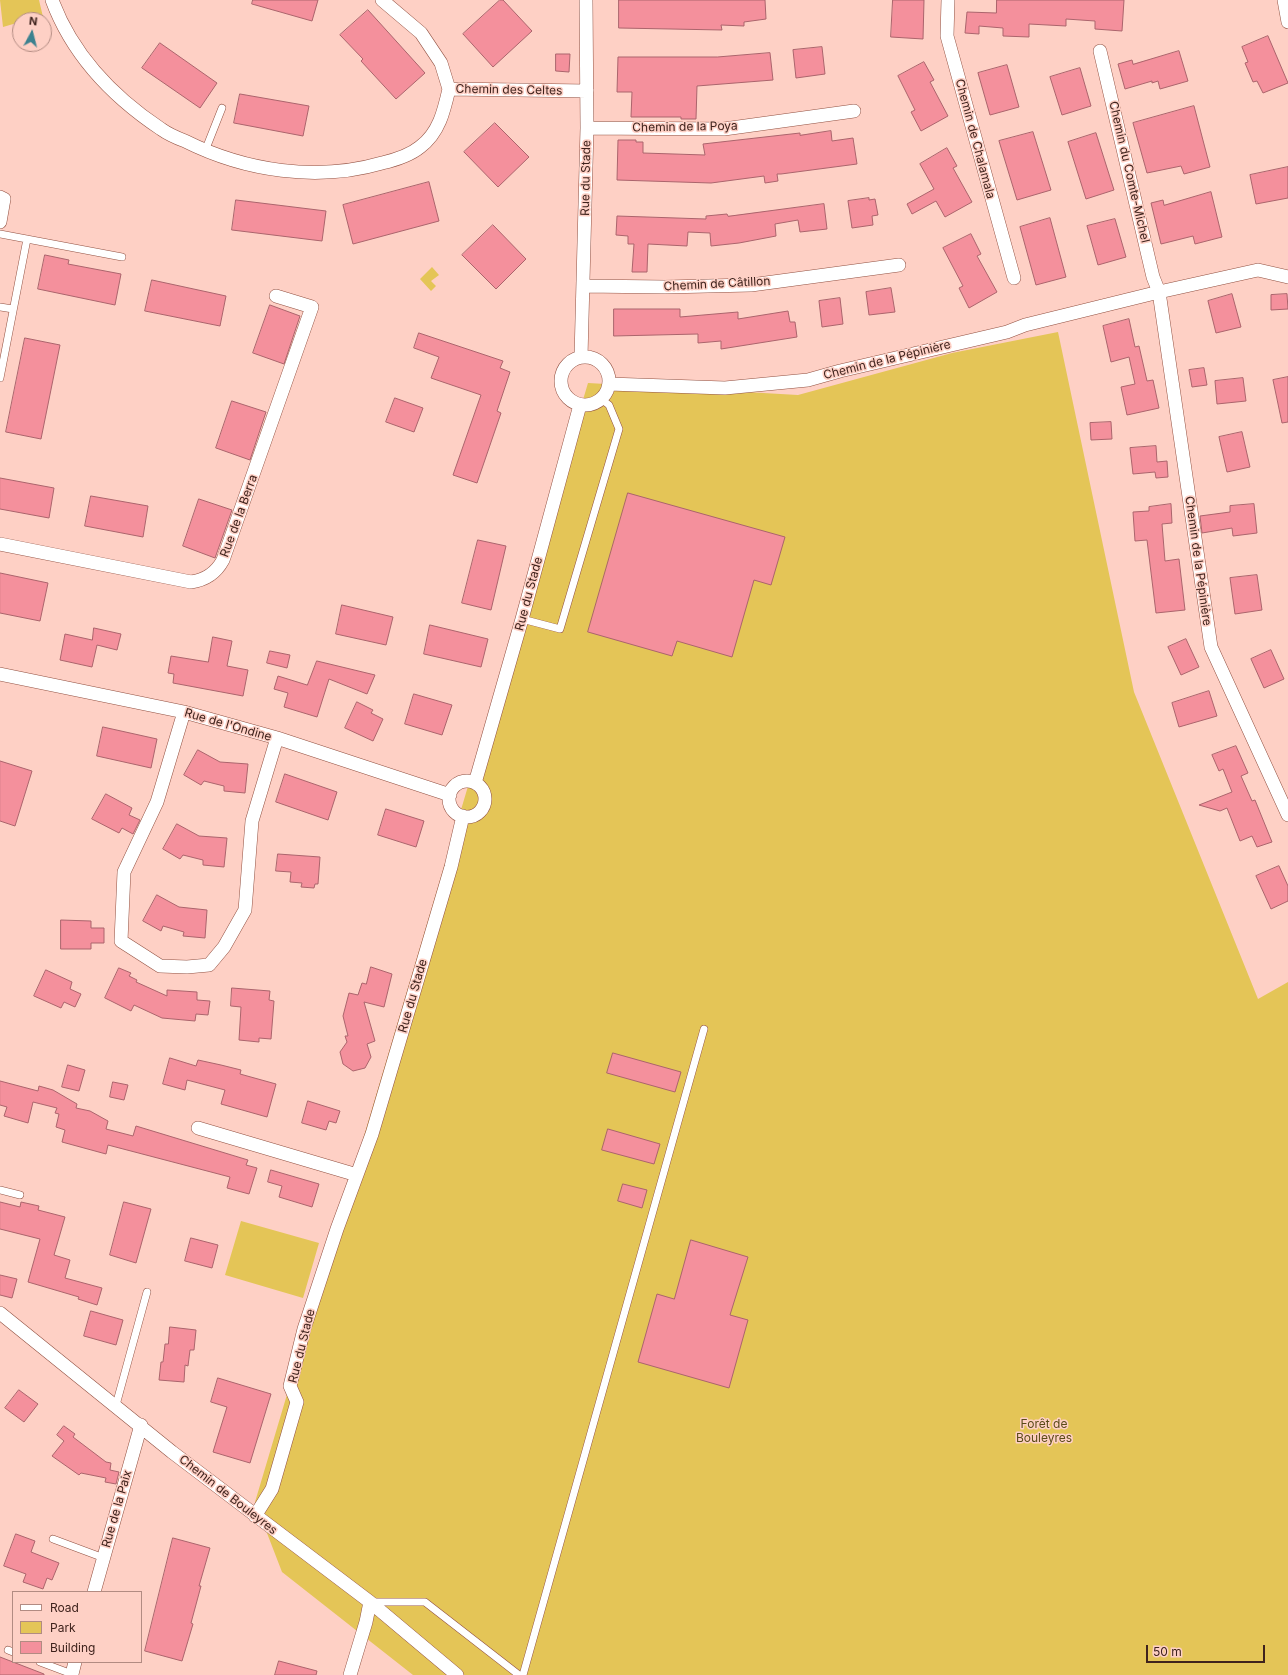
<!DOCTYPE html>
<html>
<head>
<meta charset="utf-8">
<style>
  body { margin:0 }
  #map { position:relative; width:1288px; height:1675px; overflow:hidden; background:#fed0c5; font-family:Inter,sans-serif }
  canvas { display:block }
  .legend { position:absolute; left:12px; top:1591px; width:130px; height:72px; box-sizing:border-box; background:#fed0c5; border:1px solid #b28b82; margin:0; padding:5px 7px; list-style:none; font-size:12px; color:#3f231d }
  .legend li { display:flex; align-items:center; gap:8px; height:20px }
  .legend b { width:20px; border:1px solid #b28b82 }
  .north { position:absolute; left:12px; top:12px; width:40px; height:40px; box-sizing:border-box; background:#fed0c5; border:1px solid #b28b82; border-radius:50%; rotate:7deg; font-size:11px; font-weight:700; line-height:16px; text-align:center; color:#3f231d }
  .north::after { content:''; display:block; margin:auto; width:14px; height:18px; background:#3c818f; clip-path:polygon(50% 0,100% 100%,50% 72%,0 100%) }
  .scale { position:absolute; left:1146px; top:1645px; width:119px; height:18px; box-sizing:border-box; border:2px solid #3f231d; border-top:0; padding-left:5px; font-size:12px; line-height:14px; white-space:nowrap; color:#3f231d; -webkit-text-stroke:3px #fed0c5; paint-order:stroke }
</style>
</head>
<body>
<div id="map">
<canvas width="1288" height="1675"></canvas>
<ul class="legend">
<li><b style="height:5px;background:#fff"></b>Road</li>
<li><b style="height:11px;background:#e4c557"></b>Park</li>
<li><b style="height:11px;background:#f4909c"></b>Building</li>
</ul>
<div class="north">N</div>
<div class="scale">50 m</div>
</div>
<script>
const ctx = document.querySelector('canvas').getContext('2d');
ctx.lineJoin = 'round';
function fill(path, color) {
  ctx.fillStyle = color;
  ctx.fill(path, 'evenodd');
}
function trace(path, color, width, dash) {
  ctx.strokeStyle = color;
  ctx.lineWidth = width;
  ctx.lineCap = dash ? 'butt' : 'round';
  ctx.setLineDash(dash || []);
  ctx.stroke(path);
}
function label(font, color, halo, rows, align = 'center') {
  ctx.font = font + ' Inter,sans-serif';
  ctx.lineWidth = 3;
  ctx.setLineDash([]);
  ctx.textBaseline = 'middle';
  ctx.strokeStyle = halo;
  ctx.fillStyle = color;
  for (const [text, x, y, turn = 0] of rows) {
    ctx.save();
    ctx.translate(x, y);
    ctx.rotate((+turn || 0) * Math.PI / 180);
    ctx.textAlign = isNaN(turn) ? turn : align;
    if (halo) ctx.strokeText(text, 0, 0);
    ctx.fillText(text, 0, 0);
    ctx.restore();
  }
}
fill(new Path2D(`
  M0 0H39L43 17 20 20V22L3 27Z
  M432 267 439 275 431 281 436 286 431 291 420 279Z
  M1058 332 1134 692 1258 999 1288 982V1675H413L282 1572 255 1502 588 383 798 395 952 353Z
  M241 1221 319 1243 303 1298 225 1275Z`), '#e4c557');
const building = new Path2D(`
  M253 0H318L312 21 252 4Z
  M500 0H503L532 31 493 67 463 34Z
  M619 0H765L766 19 744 22V26L721 25 722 30 619 28Z
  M893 0H924L923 39 891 37Z
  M997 0H1124L1122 31 1095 29V21L1066 19V26L1029 24V37L1003 36V28L979 26V34L965 33 967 12 996 13Z
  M368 10 425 73 396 99 361 61 363 59 340 35Z
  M1268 36 1288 83 1263 93 1257 81 1253 82 1245 63 1248 62 1242 47Z
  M160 43 217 83 200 108 142 68Z
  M822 47 825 74 796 78 793 50Z
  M1179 51 1188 81 1160 89 1158 81 1152 83V81L1125 89 1118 64 1132 60 1133 64Z
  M770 53 773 80 697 86 696 119H681V117H631L632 92H617L618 57H717Z
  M556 54H570L569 72 556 71Z
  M924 62 934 80 930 82 948 116 921 131 911 112 915 110 898 76Z
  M1007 65 1019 107 990 115 978 73Z
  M1080 68 1091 106 1062 115 1050 77Z
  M240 94 309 106 303 136 234 123Z
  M1194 106 1210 167 1184 174 1181 166 1147 173 1133 123Z
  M495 123 529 157 498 187 464 152Z
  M831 131 832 141 853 138 857 164 781 174H777L778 181 765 183 764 176 711 183 617 180 618 140H636V142H643V153L705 155 703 144 800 133V135Z
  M1033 132 1051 190 1017 200 999 141Z
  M1096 133 1114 190 1086 199 1068 142Z
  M947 148 957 166 953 168 972 202 945 217 936 201 912 214 907 204 934 189 920 164Z
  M1288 167V198L1256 204 1250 175Z
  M429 182 439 221 353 244 343 205Z
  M1211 192 1222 237 1195 244 1193 236 1161 244 1151 203 1163 200 1164 205Z
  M869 198V200L875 199 878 215 872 216 873 225 852 228 848 201Z
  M236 200 326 211 322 241 232 230Z
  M824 204 827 229 800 232 798 220 775 224 776 236 739 243 711 246 710 233 688 232 687 246 648 244 647 272H632L634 244H628V236L616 235 617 216 706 219V216L727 214 728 216Z
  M1050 218 1066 277 1036 285 1020 227Z
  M1115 219 1126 257 1098 265 1087 226Z
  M493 225 526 259 496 289 462 255Z
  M971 234 981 254 977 256 997 292 969 308 959 288 963 286 943 248Z
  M45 255 69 260 68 264 121 274 115 305 38 289Z
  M152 280 226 296 220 326 145 311Z
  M891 288 895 312 869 315 866 292Z
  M1232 294 1241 327 1216 333 1208 301Z
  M1287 294 1288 309 1271 310V295Z
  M840 298 843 324 822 327 819 301Z
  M270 305 300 316 284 364 253 353Z
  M614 309H680V317L738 312V319L788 311 790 322H795L797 337 721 349V341L698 343V334L614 336Z
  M1129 319 1135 347 1139 346 1147 381 1153 380 1159 408 1127 415 1121 387 1135 384 1129 357 1111 362 1103 326Z
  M419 333 503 361 500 368 510 372 497 411 501 413 477 483 453 475 481 395 431 378 439 357 414 348Z
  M25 338 60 345 41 439 6 432Z
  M1204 368 1207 385 1192 387 1189 370Z
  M1288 377V422L1282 423 1273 380Z
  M1243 378 1246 401 1217 404 1215 381Z
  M395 398 423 408 414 432 386 422Z
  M232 401 266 412 250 460 216 448Z
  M1111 422 1112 439 1091 440 1090 423Z
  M1242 432 1250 467 1227 472 1219 437Z
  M1156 446 1157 462 1167 461 1168 477 1156 478 1155 472 1133 474 1130 448Z
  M0 478 54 488 49 518 0 509Z
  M628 493 785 537 771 585 754 580 732 657 677 641 672 656 588 632Z
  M91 496 148 506 143 537 85 526Z
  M199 499 232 510 215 558 183 546Z
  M1171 504 1172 523 1162 524 1165 561 1179 559 1185 610 1156 613 1147 540 1135 541 1133 512 1149 511V507Z
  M1254 504 1257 533 1233 536 1232 528 1202 533 1200 516 1230 512V506Z
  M478 540 506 546 491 610 462 603Z
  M0 573 48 583 40 621 0 613Z
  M1257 575 1262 610 1235 614 1230 578Z
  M342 605 393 617 386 645 336 634Z
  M430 625 488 639 481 667 424 654Z
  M94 628 121 634 117 650 97 645 92 667 60 660 65 634 92 640Z
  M213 637 232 641 227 666 248 670 243 696 173 683 174 674 168 673 171 656 208 662Z
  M1186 639 1199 667 1181 675 1168 647Z
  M1271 650 1284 679 1264 688 1251 659Z
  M270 651 290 655 287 668 267 663Z
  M317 661 375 675 367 694 329 679 317 717 284 707 288 693 274 689 278 676 307 685Z
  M1209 691 1217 716 1179 727 1172 703Z
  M414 694 452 705 442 735 405 724Z
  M357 702 373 710 371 713 383 719 373 741 345 728Z
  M103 727 157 739 151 768 97 756Z
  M1236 746 1248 773 1241 776 1252 801 1255 800 1272 842 1257 847 1252 836 1240 841 1227 808 1220 811 1199 805 1232 792 1223 769 1219 771 1212 755Z
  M198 750 220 762 248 764 245 793 224 791V786L204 781 201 785 184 775Z
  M0 761 32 771 15 826 0 821Z
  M285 774 337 792 328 820 276 802Z
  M106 794 132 808 129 815 140 820 133 834 122 828 119 833 92 819Z
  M386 809 424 821 416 847 378 835Z
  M177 824 199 836 227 838 224 867 203 865V860L183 855 180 859 163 849Z
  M278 854 320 857 318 884H315L314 888 301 887 302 883 290 882 291 872 276 871Z
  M1279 866 1288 886V901L1271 909 1256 876Z
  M157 895 179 907 207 910 205 938 183 936 184 932 163 926 161 931 143 921Z
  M61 920 91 921V928H104V943H91V949H61Z
  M371 967 392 974 384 1007 364 1002 375 1041 367 1044 371 1057 365 1068 353 1071 343 1064 340 1052 347 1042 345 1036H348L343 1016 349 993 358 995 362 983 366 984Z
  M119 968 131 973 129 976 137 980 136 982 167 996V990L197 992V1000L210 1001 208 1015 196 1014 195 1021 162 1018 134 1005 131 1011 105 998Z
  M46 970 72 982 70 989 81 994 75 1007 64 1002 61 1008 34 996Z
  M232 988 270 991 269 1000 274 1001 271 1039 259 1038V1042L239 1040 241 1007 231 1006Z
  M613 1053 681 1072 675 1092 607 1073Z
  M170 1058 196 1066 198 1060 221 1065 241 1070 240 1074 276 1084 267 1117 221 1104 225 1090 187 1080 185 1090 163 1084Z
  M68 1065 85 1070 79 1091 62 1087Z
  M0 1081 38 1091 39 1086 53 1090 77 1104 76 1108 90 1111 108 1121 106 1129 133 1136 136 1126 248 1160 246 1165 257 1168 249 1194 227 1188 230 1177 108 1145 106 1154 62 1142 65 1130 56 1127 59 1114 55 1113 57 1108 33 1102 28 1123 4 1116 7 1107 0 1105Z
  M113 1082 128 1085 124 1100 110 1097Z
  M308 1101 340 1111 336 1123 329 1121 326 1130 302 1123Z
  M608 1129 660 1144 654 1164 602 1150Z
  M271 1170 319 1184 312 1207 279 1197 282 1186 268 1182Z
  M623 1184 647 1190 642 1208 618 1201Z
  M0 1202 20 1207 21 1202 39 1206 38 1210 65 1217 54 1255 70 1260 65 1278 102 1288 97 1305 78 1299 79 1297 28 1282 40 1239 0 1229Z
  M124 1202 151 1209 136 1263 110 1255Z
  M191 1238 218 1245 212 1268 185 1261Z
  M691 1240 748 1257 730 1315 748 1320 729 1388 638 1362 657 1294 674 1299Z
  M0 1275 17 1279 12 1298 0 1295Z
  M91 1311 123 1320 116 1345 84 1336Z
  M170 1327 196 1330 194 1350H190L188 1366 185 1365 184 1382 159 1380 161 1362H163L165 1344H168Z
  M218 1378 271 1394 250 1463 213 1452 227 1407 211 1402Z
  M19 1390 38 1404 24 1422 5 1408Z
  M64 1426 75 1434 73 1437 106 1462 111 1463 110 1470 119 1472 116 1484 105 1482 106 1478 81 1473 79 1475 52 1456 64 1441 57 1435Z
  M16 1534 35 1541 31 1552 59 1563 52 1580 47 1578 43 1589 23 1582 26 1574 4 1566Z
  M173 1538 210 1548 199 1586H201L191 1623 193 1624 182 1661 145 1651Z
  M0 1657 44 1674V1675H0Z
  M279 1661 317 1671 316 1675H275Z`);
fill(building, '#f4909c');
trace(building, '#ab646c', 1);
const lane = new Path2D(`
  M205 151 222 108
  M0 234 122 257
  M0 307 13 309
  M0 378 27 239
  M522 619 560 629 619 429 609 405 601 399
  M0 1190 20 1195
  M116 1405 147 1292
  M53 1539 104 1558
  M370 1602H425L519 1675
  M8 1650 13 1652
  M40 1662 72 1674
  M523 1675 704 1029`);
const street = new Path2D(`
  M52 0C72 54 113 97 161 129 168 134 177 138 185 141 245 171 317 182 382 163 395 160 409 156 420 147 439 133 444 111 449 89
  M382 0 421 33 441 63 449 89 587 91
  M948 0 947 36 1014 278
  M1284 0 1288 22
  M1100 51 1153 277 1159 292 1211 647 1288 815
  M587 128 724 129 854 111
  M0 197 4 199 0 222
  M583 286 665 287 751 285 899 265
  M561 381a24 24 0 1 1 48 0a24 24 0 1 1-48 0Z
  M581 357 587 128 586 0
  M609 384 725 388 808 380 840 371 1007 332 1025 325 1159 292 1258 270 1288 277
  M0 544 191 582C206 580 216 573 223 560L312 307 276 296
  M0 674 184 712 277 738 450 795
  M184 712 157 802 124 872 121 941 160 966 187 967 209 965 224 947 245 910 252 821 277 738
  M449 799a18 18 0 1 1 36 0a18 18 0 1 1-36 0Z
  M475 783 522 619 580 405
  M198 1128 357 1175
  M0 1313 172 1452 370 1602 457 1675
  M255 1516 272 1489 297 1402 290 1386 304 1329 337 1229 372 1134 451 867 463 816
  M94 1592 141 1425
  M72 1674 75 1662
  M350 1675 366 1622 370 1602`);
trace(lane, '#925142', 8);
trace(street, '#925142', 14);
trace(lane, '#fff', 7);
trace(street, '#fff', 13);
label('12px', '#3f231d', '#fed0c5', [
  ["Chemin des Celtes",509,90,1],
  ["Chemin de la Poya",685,127,-1],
  ["Chemin de Chalamala",975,139,75],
  ["Chemin du Comte-Michel",1129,172,77],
  ["Rue du Stade",586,178,-89],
  ["Chemin de Câtillon",717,284,-3],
  ["Chemin de la Pépinière",887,360,-14],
  ["Rue de la Berra",239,516,-70],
  ["Chemin de la Pépinière",1198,561,82],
  ["Rue du Stade",529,594,-75],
  ["Rue de l'Ondine",228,725,16],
  ["Rue du Stade",413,996,-74],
  ["Rue du Stade",302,1346,-76],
  ["Chemin de Bouleyres",228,1495,38],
  ["Rue de la Paix",117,1509,-74]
]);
label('12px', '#5a4b17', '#fed0c5', [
  ["Forêt de",1044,1424],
  ["Bouleyres",1044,1438]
]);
</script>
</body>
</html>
